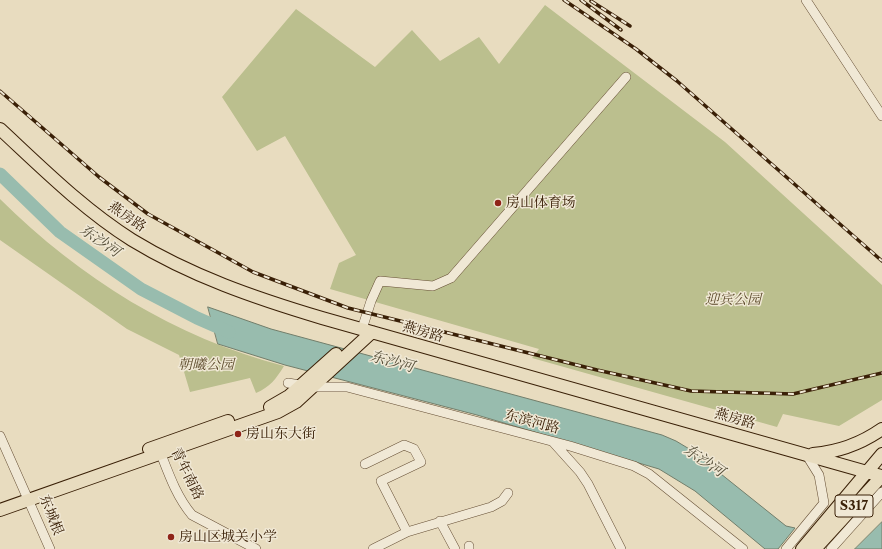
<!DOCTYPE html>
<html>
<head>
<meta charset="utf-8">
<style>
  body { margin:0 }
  canvas { display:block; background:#e8dcbf }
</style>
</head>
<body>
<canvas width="882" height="549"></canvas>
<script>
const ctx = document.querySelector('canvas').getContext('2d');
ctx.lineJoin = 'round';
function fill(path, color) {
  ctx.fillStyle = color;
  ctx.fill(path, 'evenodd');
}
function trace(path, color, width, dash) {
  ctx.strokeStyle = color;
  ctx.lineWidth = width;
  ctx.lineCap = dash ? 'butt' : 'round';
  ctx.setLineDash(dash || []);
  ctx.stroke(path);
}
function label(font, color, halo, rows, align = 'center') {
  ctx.font = font + ' "Libre Caslon Text","Noto Serif SC",serif';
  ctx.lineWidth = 3;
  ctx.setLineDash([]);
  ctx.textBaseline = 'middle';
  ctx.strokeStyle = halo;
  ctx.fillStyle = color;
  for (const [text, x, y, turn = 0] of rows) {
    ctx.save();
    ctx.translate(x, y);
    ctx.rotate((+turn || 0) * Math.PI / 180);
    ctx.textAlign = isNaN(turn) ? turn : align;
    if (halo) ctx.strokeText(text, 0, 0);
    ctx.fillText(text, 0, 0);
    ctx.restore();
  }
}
fill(new Path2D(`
  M545 5 725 142 882 285V400L839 426 783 414 777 427 532 358 539 349 330 289 339 263 356 255 285 136 257 151 222 97 296 9 375 67 412 30 440 61 479 37 499 64Z
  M0 199C81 279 174 337 284 366 276 379 270 387 256 393L250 378 190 392 179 355 127 329 0 240Z`), '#bbbf8e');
const water = new Path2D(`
  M208 307 271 329 662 435 676 441 691 450 786 526 795 528 778 549H765L695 491 659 469 477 415 285 365 218 344Z
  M882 522V549H855Z`);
fill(water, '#98bcae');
trace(water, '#727e6b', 1);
trace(new Path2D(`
  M0 174 60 232 141 289 197 318 229 332`), '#98bcae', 13);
const minor = new Path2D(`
  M806 0 882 116
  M362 329 371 301 380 281 433 286 451 278 626 77
  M288 383 312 387H347L570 446 634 466 649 474 743 549
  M0 436 50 549
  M553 442 580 472 588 484 621 549
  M159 449C168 472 176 496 192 515L256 549
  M365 464 404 445 414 449 421 462 381 481 407 532 373 549
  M440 521 455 549
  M407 532 491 507 502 501 508 493
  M469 549V546
  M786 549 824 503 819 475 806 454
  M831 549 882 492`);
const major = new Path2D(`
  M0 129C42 168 83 209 132 240 191 276 255 298 322 318L881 476
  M270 407 289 396 336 354
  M149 449 228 421
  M813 454C838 452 862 443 882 429
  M0 510 278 412 296 402 372 332
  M802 549 882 454
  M815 549 882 476`);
trace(minor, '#664f35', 10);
trace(major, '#3a2007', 14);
trace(minor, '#f0e8d5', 9);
trace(major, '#e8dcbf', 12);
const rail = new Path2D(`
  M564 0 636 49 677 81 882 261
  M581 0 621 30
  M591 1 630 26
  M0 91 99 177 148 214 253 272 348 308 597 370 691 391 793 394 882 373`);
trace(rail, '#3a2007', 3.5);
trace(rail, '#f0e8d5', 2, [6]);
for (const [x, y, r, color] of [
  [498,203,4,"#8f2418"],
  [238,434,4,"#8f2418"],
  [171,537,4,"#8f2418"]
]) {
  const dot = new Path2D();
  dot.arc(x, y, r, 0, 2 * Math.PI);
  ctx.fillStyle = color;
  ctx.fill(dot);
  trace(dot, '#f0e8d5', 1.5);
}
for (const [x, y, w] of [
  [854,506,38]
]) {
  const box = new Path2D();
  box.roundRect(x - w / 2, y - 11, w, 22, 3);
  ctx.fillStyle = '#f0e8d5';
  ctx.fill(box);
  trace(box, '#3a2007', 1);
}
label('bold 13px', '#3a2007', null, [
  ["S317",854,506]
]);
label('14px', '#3a2007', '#f0e8d5', [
  ["房山体育场",506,203],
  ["房山东大街",246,434],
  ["房山区城关小学",179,537]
], 'left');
label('14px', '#3a2007', '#f0e8d5', [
  ["燕房路",127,217,34],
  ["燕房路",423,332,16],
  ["燕房路",735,419,16],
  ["东滨河路",532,422,15],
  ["青年南路",187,474,64],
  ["东城根",51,515,68]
]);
label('italic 14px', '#5a4829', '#f0e8d5', [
  ["迎宾公园",733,300],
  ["朝曦公园",206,365]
]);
label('italic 15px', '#564f39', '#f0e8d5', [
  ["东沙河",100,241,35],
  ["东沙河",392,362,15],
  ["东沙河",704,461,34]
]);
</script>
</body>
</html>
